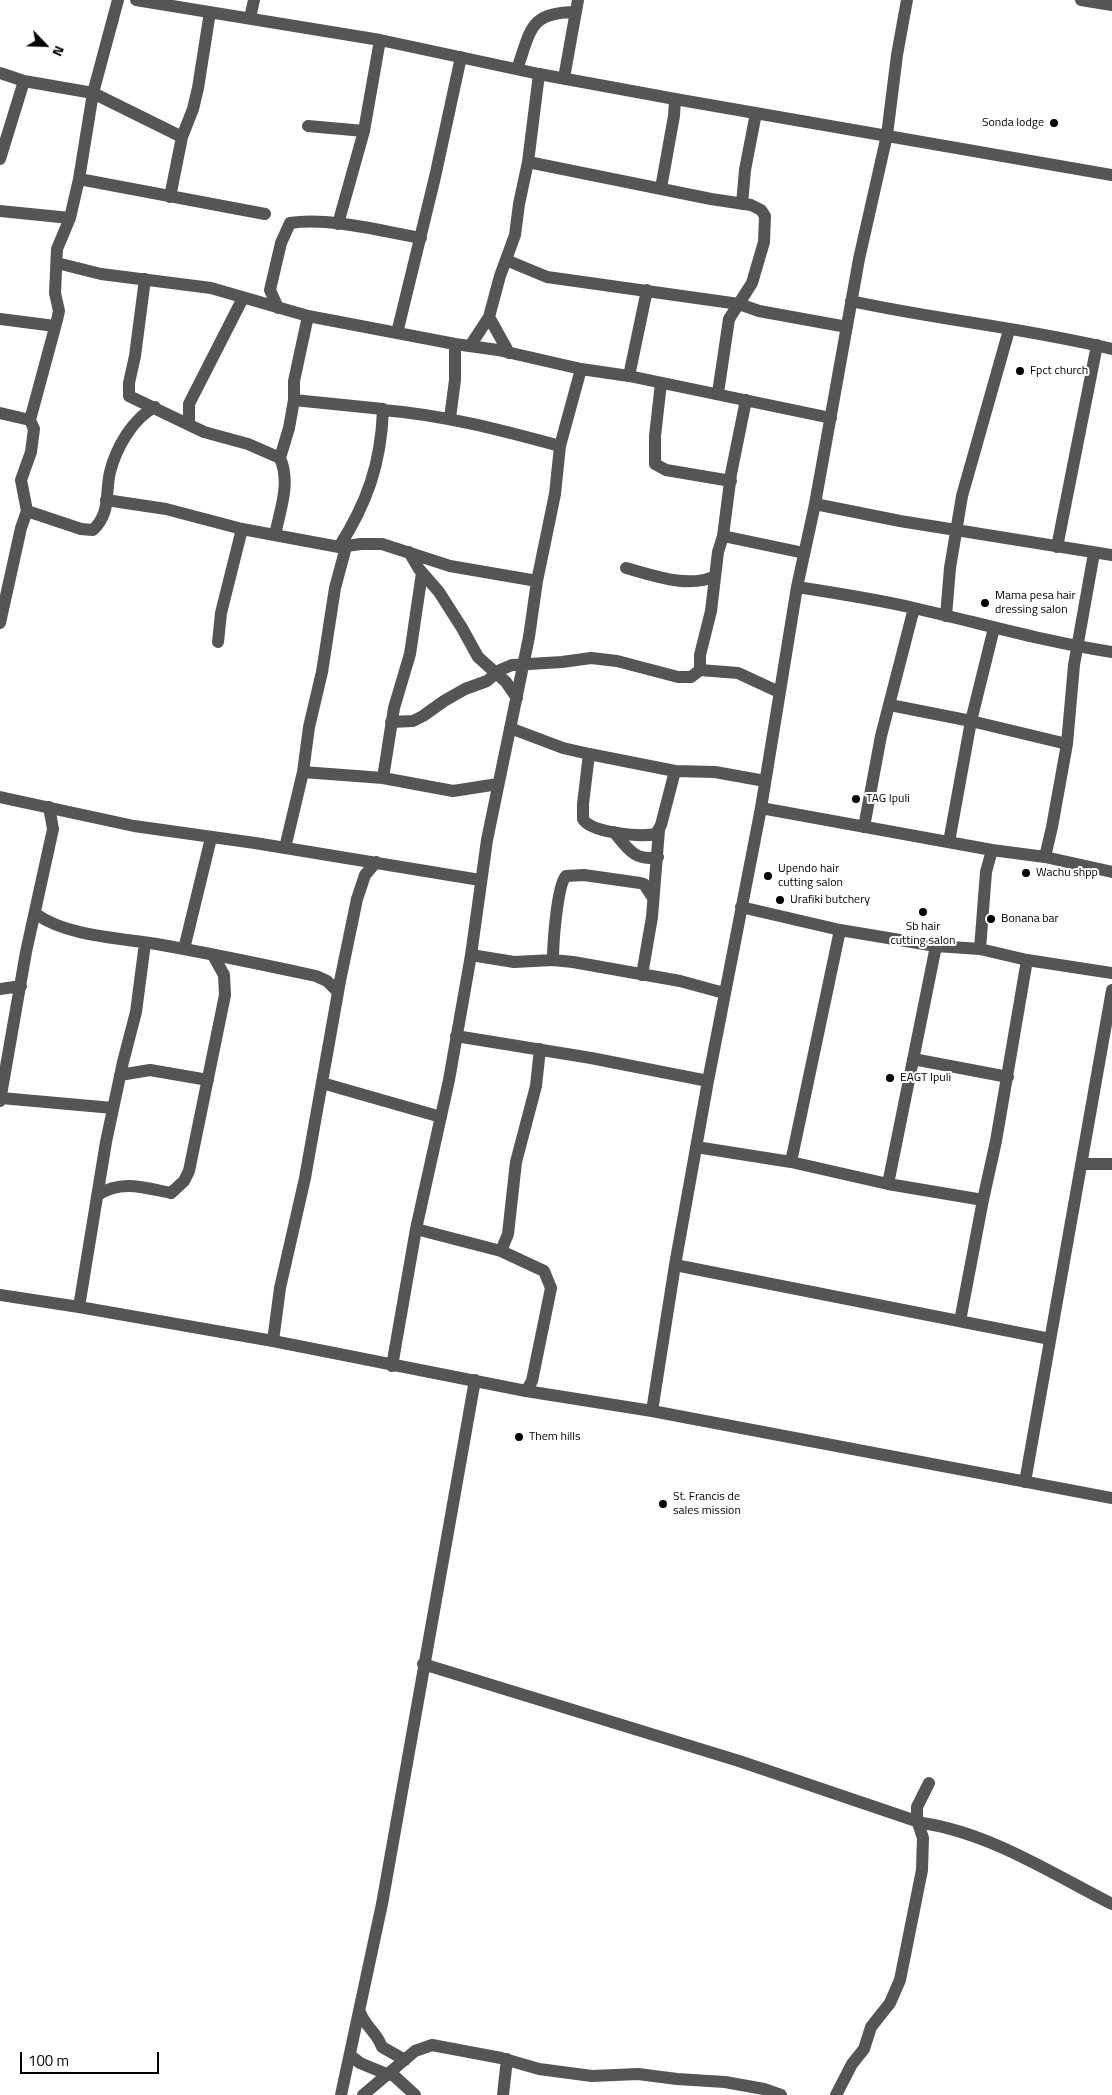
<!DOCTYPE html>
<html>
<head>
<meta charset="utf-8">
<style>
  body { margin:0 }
  #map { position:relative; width:1112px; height:2095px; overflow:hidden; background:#fff; font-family:"Titillium Web",sans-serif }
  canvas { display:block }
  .north { position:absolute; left:20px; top:20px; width:50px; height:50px; -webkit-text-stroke:4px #fff; paint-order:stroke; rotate:114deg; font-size:14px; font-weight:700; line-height:20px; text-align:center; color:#000 }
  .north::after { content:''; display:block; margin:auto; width:18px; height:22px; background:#000; clip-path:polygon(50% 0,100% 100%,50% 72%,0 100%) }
  .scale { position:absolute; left:20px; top:2052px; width:139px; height:22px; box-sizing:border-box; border:2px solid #000; border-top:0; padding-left:6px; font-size:15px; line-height:18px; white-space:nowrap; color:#000; -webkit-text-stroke:4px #fff; paint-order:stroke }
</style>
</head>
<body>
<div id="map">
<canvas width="1112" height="2095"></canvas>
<div class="north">N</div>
<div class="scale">100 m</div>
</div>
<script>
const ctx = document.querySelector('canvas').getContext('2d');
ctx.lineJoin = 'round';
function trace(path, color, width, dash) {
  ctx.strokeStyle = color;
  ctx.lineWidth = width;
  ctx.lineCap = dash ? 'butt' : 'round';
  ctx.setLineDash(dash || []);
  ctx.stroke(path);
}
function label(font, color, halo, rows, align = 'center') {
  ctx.font = font + ' "Titillium Web",sans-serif';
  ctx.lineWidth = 4;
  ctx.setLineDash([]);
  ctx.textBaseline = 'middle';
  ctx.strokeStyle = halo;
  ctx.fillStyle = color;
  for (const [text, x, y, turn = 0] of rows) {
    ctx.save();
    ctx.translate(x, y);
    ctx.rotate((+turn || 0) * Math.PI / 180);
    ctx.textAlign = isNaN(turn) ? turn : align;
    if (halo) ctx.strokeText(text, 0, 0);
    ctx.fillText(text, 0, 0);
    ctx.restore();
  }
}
trace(new Path2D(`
  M136 0 380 40 539 74 675 99 1112 175
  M1081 0 1112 5
  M250 18 254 0
  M517 69C531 30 529 12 576 12
  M0 73 24 81 93 93 182 137
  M564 78 578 0
  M308 126 364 131
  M0 159 24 81
  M528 162 711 199 751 205 761 210 765 216 764 242 752 283 729 319 718 393
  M79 179 265 214
  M661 188 674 116 675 99
  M170 197 182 137 193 109 198 88 210 12
  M742 204 745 170 756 113
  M0 211 70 218
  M338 224 364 131 380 40
  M506 260 547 277 739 304 759 311 847 327
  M57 263 101 274 211 288 308 316 455 344 498 350 581 369 629 376 831 418
  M145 279 135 356 129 383V396L204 432 248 444 280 458C291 483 280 510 275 535
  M851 301C938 320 1026 328 1112 349
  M278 308 270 290 281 243 290 223C329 217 382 231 421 238
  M489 317 509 353
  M0 319 55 326
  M397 333 435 177 461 57
  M470 346 489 317 500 276 515 235 519 204 528 162 539 74
  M629 376 647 290
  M661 383 655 436V464L666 470 731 481
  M294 400 383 409V410C444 415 501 430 560 446
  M0 413 30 420
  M450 418 455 380V344
  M189 424V404L193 396 243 298
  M280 458 289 428 294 400V381L308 316
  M106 500 166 509 242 529 339 547 361 544H382L450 566 537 581
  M815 504 900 521 1112 555
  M27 511 81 529 93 530C111 513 105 494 110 472 116 448 133 418 155 407
  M723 536 804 553
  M339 547C367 503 381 464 383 410
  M1057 547 1097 345
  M409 552 419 569 439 592 462 628 478 657 506 682 517 698
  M626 568C652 575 689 589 715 576
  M797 587C836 593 875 599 914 608 980 623 1045 642 1112 652
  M946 616 950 568 962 496 1009 330
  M0 623 21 528 27 511 21 480 31 452 34 429 30 420 57 320 59 311 55 293 57 249 70 218 79 179 93 93 118 0
  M218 642 221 613 242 529
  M700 670V655L711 611 718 552 723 536 731 474 746 400
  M890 705 971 721 1067 744
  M391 722 413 721 423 716 444 701 465 689 487 681 500 670 512 665 562 662 591 658 617 661 678 677H691L700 670 738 673 779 692
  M510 728 563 748 589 754 675 771 715 772 765 781
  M589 754 583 804V819C591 833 641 837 656 834L661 825 675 771
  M303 772 383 778 453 791 498 784
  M383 778 394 708 410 654 422 573
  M0 797 134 826 255 843 480 880
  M761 808 992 850 1045 857 1112 872
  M864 827 881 736 914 608
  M614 832C627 848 635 862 658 857
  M949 842 971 721 994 628
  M285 848 303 772 309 727 322 672 335 588 346 547
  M1045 857 1052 827 1067 744 1074 665 1094 553
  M741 907 840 930 936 946 980 949 1027 960 1112 973
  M36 914C68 937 123 938 162 945 213 954 265 965 316 976L327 981 338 992
  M184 949 211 838
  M980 949 986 872 992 850
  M471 955 514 962 553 960 573 962 680 981 724 993
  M553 960C553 944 557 885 566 876L584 875 640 883 644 884 653 898
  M642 975 652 917 659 830
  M0 989 21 986
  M456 1036 591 1058 708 1081
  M913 1059 1008 1077
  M120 1075 150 1070 208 1080
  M322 1083 441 1117
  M1 1098 113 1108
  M0 1101 26 952 53 829 49 807
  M696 1147 791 1162 888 1184 983 1200
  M791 1162 840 930
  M1083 1164H1112
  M888 1184 936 946
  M98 1195C121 1179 146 1188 171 1193L184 1181 189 1171 225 995 224 975 213 955
  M416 1229 501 1251 544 1271 551 1288 532 1381 526 1391
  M501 1251 508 1234 516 1162 536 1086 540 1049
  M675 1265 1050 1339
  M0 1295 79 1307 273 1341 526 1391 652 1411 1112 1498
  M79 1307 106 1142 123 1062 136 1012 145 943
  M960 1321 983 1200 996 1141 1027 960
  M273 1341 280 1288 305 1178 340 981 357 899 365 875 376 862
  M392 1366 416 1229 449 1080 471 955 487 840 529 637 537 581 555 494 560 446 581 369
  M652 1411 675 1265 708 1081 761 808 797 587 815 504 859 259 887 135 897 55 907 0
  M1025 1482 1112 990
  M423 1664 739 1761 922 1823C990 1833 1051 1873 1112 1904
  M360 2012C366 2028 376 2031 382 2047L405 2060
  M350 2055 360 2063 389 2075
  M391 2073 415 2095
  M341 2095 382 1904 475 1380
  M363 2095 415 2051 432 2045 501 2058 539 2069 554 2071 592 2076 638 2074 677 2079 725 2082 764 2089 781 2095
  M503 2095 507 2059
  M836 2095 852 2064 864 2049 871 2027 890 2003 900 1980 922 1870 923 1838 917 1820V1807L929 1783`), '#555', 12);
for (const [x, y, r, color] of [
  [1054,123,5,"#000"],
  [1020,371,5,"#000"],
  [985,603,5,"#000"],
  [856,799,5,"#000"],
  [1026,873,5,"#000"],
  [768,876,5,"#000"],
  [780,900,5,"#000"],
  [923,912,5,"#000"],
  [991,919,5,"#000"],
  [890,1078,5,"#000"],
  [519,1437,5,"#000"],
  [663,1504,5,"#000"]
]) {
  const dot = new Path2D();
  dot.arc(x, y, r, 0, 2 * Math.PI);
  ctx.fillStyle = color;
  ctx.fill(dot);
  trace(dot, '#fff', 2);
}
label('12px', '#000', '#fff', [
  ["Sonda lodge",1044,123,"right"],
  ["Fpct church",1030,371],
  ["Mama pesa hair",995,596],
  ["dressing salon",995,610],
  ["TAG Ipuli",866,799],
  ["Upendo hair",778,869],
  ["cutting salon",778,883],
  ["Wachu shpp",1036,873],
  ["Urafiki butchery",790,900],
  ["Bonana bar",1001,919],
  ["Sb hair",923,927,"center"],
  ["cutting salon",923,941,"center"],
  ["EAGT Ipuli",900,1078],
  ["Them hills",529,1437],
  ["St. Francis de",673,1497],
  ["sales mission",673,1511]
], 'left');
</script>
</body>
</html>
